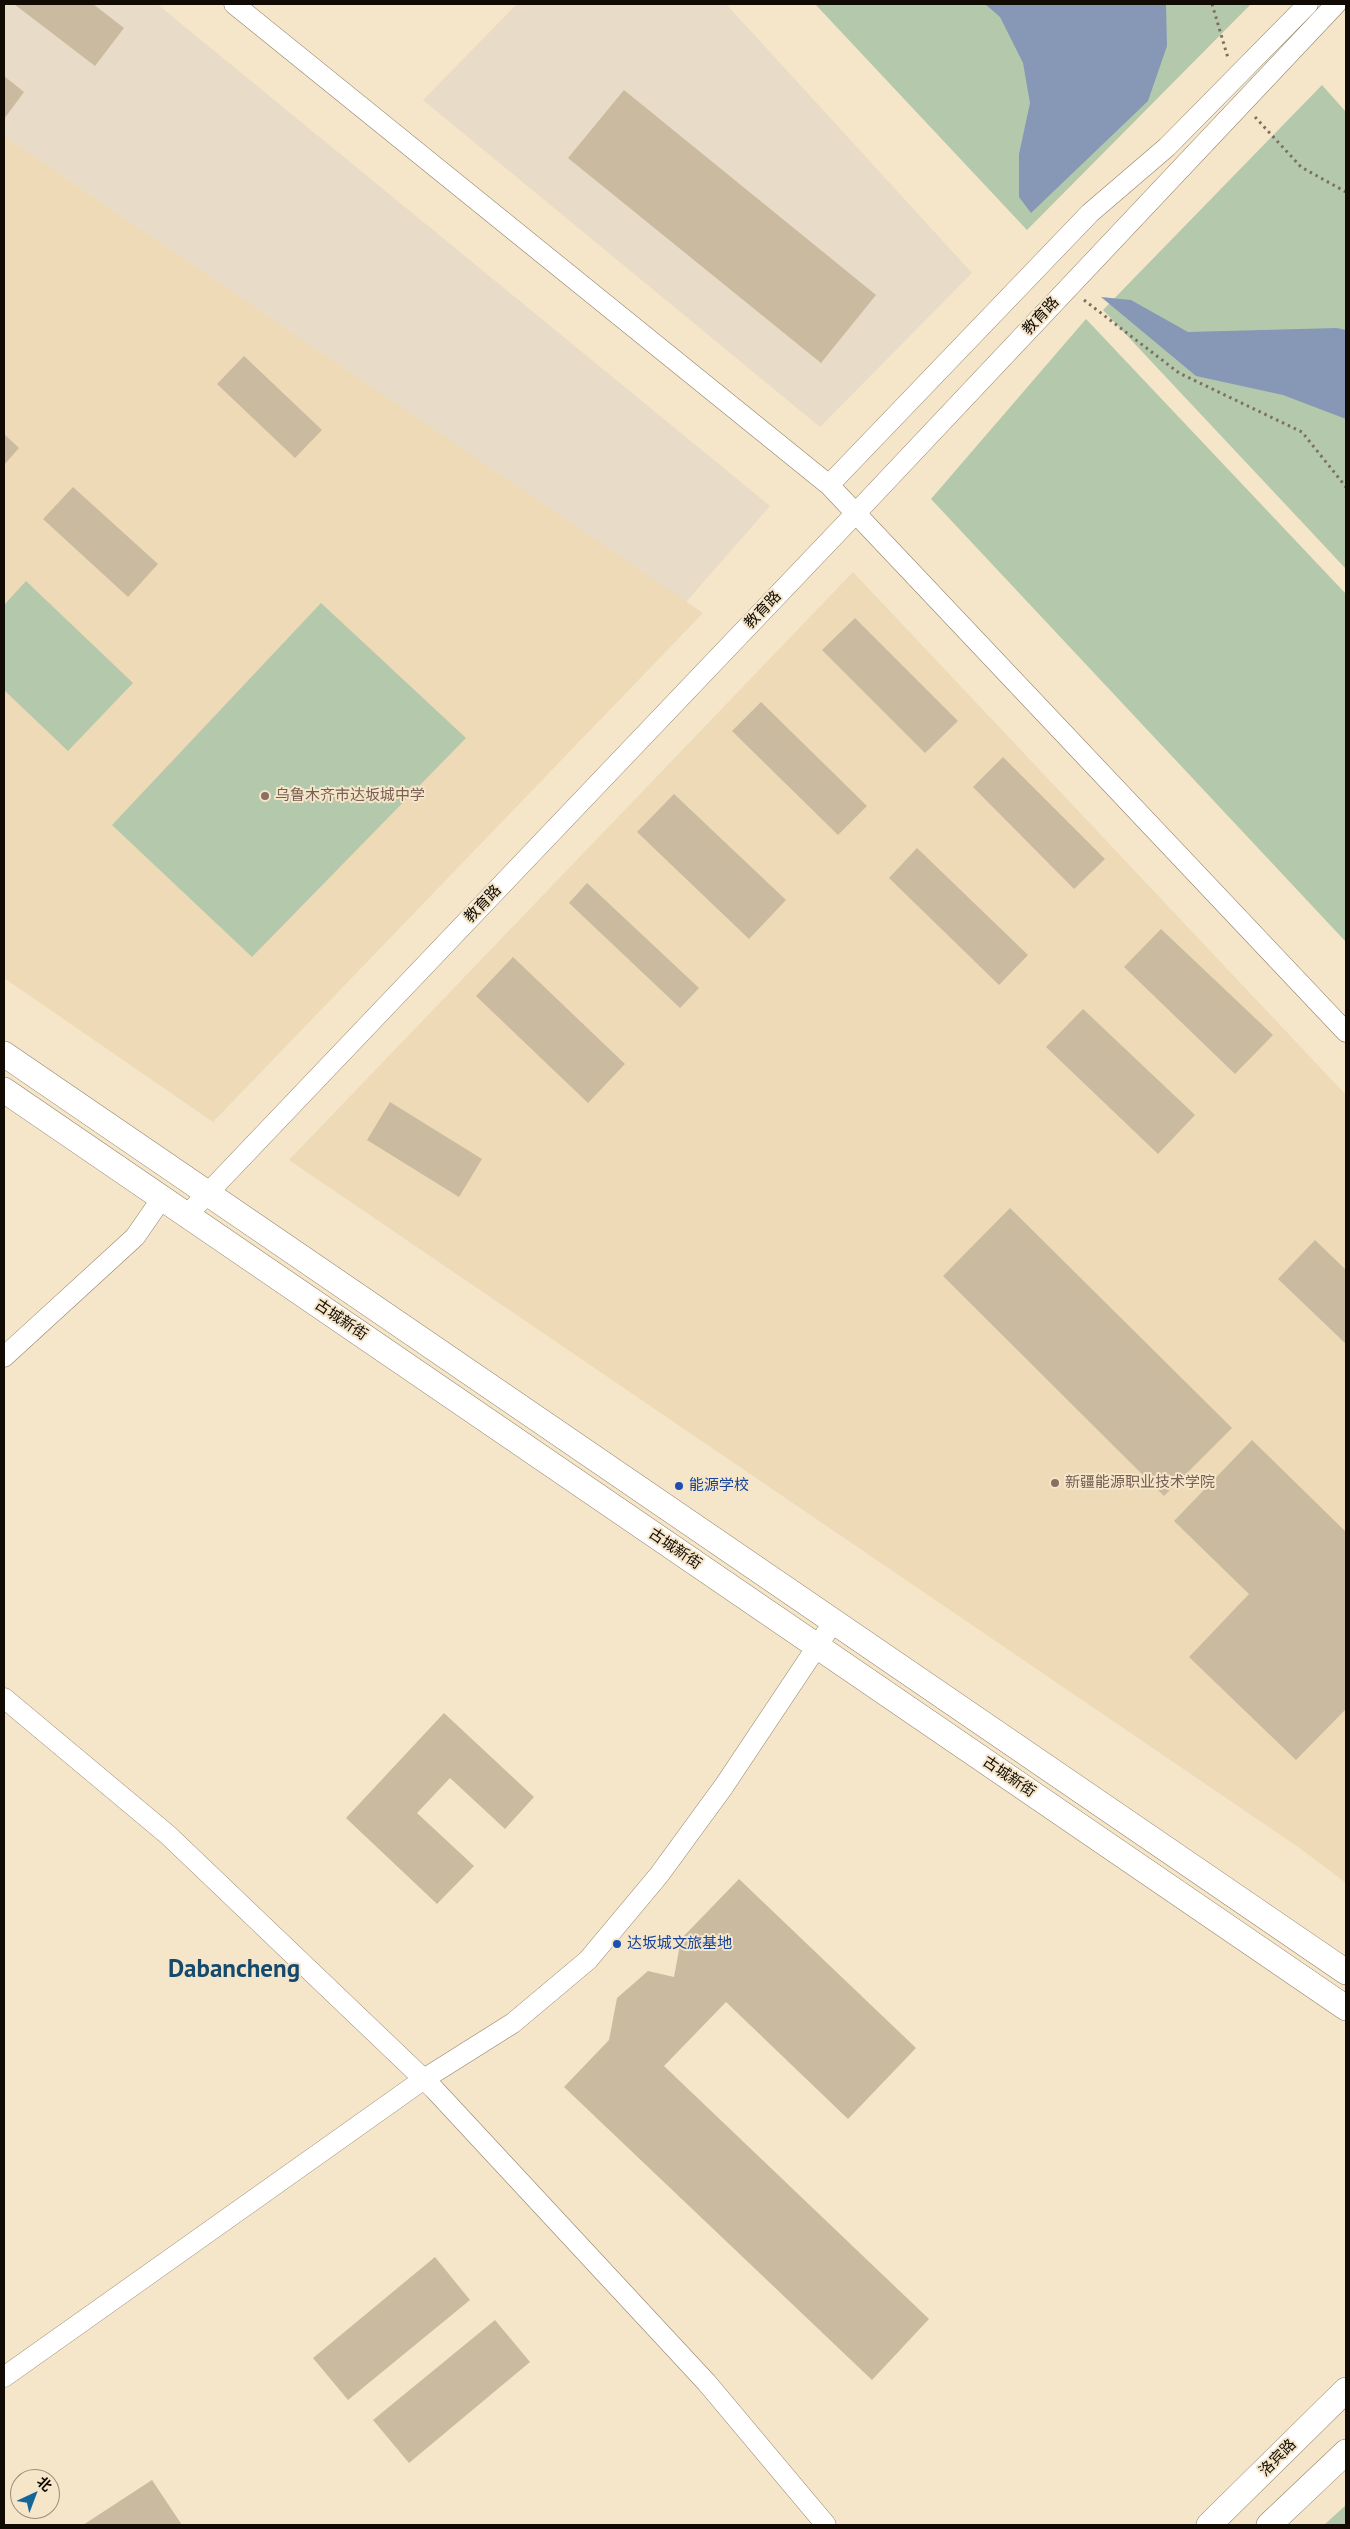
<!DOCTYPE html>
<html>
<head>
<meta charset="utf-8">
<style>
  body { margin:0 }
  #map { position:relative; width:1350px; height:2529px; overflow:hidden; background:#f5e5c9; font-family:"PT Sans","Noto Sans SC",sans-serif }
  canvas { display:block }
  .frame { position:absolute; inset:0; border:5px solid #110b04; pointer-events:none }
  .north { position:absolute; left:10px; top:2469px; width:50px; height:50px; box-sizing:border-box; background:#f5e5c9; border:1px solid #9a8e7a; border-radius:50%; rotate:43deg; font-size:14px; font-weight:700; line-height:20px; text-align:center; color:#110b04 }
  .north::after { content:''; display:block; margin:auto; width:18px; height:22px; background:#156698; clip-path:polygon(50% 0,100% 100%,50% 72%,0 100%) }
</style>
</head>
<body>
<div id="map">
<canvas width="1350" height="2529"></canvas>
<div class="frame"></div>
<div class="north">北</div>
</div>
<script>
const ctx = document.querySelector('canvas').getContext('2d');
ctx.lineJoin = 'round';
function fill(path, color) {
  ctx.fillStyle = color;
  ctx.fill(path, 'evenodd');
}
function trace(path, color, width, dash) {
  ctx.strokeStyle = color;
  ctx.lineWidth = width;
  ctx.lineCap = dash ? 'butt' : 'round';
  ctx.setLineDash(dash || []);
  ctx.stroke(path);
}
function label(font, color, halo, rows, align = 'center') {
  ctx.font = font + ' "PT Sans","Noto Sans SC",sans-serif';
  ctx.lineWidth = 4;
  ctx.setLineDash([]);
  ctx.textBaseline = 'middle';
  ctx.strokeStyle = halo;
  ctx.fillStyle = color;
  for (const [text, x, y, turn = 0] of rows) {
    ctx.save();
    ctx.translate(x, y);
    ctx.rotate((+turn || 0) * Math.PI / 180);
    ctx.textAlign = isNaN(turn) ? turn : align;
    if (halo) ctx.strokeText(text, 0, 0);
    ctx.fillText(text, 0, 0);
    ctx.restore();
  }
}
fill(new Path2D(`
  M4 4H157L770 506 686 602 4 136Z
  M517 4H726L972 273 820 427 423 100Z`), '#e8dbc7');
fill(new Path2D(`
  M4 136 703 613 213 1122 4 978Z
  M853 572 1346 1095V1883L1301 1849 289 1160Z`), '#eedab7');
fill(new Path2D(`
  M815 4H1251L1027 230Z
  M1322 85 1346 112V569L1103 310Z
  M1086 319 1346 594V942L931 499Z
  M26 581 133 683 68 751 4 690V605Z
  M321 603 466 738 252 957 112 825Z
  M1346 2505V2525H1324Z`), '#b4c9ab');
fill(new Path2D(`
  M985 4H1166L1167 46 1148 101 1031 213 1019 197V154L1030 103 1023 63 1000 17Z
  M1101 297 1131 300 1188 332 1337 328 1346 330V419L1283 395 1196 376Z`), '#8798b7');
fill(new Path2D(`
  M14 4H93L124 28 95 66Z
  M4 76 24 92 4 119Z
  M624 90 876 295 821 363 568 158Z
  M244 356 322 430 295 458 217 384Z
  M4 434 19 448 4 465Z
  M73 487 158 564 128 597 43 519Z
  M855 618 958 721 925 753 822 650Z
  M761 702 867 806 838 835 732 731Z
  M1003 757 1105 859 1074 889 973 787Z
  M674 794 786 900 749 939 637 832Z
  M917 848 1028 955 999 985 889 878Z
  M587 883 699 988 680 1008 569 903Z
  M1161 929 1273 1035 1235 1074 1124 967Z
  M513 957 625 1064 588 1103 476 996Z
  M1083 1009 1195 1115 1158 1154 1046 1047Z
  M390 1102 482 1159 459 1197 367 1140Z
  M1010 1208 1232 1428 1164 1496 943 1276Z
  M1315 1240 1346 1270V1344L1278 1279Z
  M1252 1440 1346 1532V1709L1296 1760 1189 1657 1249 1594 1174 1521Z
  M444 1713 534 1797 505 1829 450 1778 417 1813 474 1866 437 1904 346 1818Z
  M739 1879 916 2048 848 2119 726 2002 664 2066 929 2319 872 2380 564 2087 609 2040 617 1998 648 1971 674 1977 681 1939Z
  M435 2257 470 2300 348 2400 313 2358Z
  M495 2320 530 2362 409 2463 373 2420Z
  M152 2480 182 2525H83Z`), '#cabba0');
const minor = new Path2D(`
  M234 4 829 485 1346 1032
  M829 485 1090 213 1167 147 1308 4
  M187 1215 856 513 1336 4
  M4 1357 135 1237 162 1198
  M4 1698 168 1835 434 2089 707 2383 826 2525
  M4 2377 424 2079 513 2023 588 1960 659 1875 724 1786 834 1621`);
const major = new Path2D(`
  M4 1054 1346 1972
  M4 1090 1346 2008
  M1209 2525 1346 2390
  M1269 2525 1346 2452`);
trace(minor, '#908168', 21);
trace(major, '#908168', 26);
trace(new Path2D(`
  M1212 4 1228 58
  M1255 117 1301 167 1346 192
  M1084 300 1179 373 1302 432 1346 487`), '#7c7160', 3, [2.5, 4]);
trace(minor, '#fff', 20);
trace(major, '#fff', 25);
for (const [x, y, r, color] of [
  [265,796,5,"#8d6e63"],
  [1055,1483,5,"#8d6e63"],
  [679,1486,5,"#1a4fb4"],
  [617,1944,5,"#1a4fb4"]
]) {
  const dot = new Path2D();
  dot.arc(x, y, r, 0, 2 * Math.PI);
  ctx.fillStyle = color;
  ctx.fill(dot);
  trace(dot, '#f5e5c9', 2);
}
label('15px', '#110b04', '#f5e5c9', [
  ["教育路",1041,316,-47],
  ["教育路",763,610,-46],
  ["教育路",483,904,-46],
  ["古城新街",341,1320,34],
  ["古城新街",675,1549,34],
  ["古城新街",1009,1777,34],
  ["洛宾路",1278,2458,-45]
]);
label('15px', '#785e54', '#f5e5c9', [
  ["乌鲁木齐市达坂城中学",275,796],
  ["新疆能源职业技术学院",1065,1483]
], 'left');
label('15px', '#164399', '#f5e5c9', [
  ["能源学校",689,1486],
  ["达坂城文旅基地",627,1944]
], 'left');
label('bold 25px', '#164a6d', '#f5e5c9', [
  ["Dabancheng",234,1970]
]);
</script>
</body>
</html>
